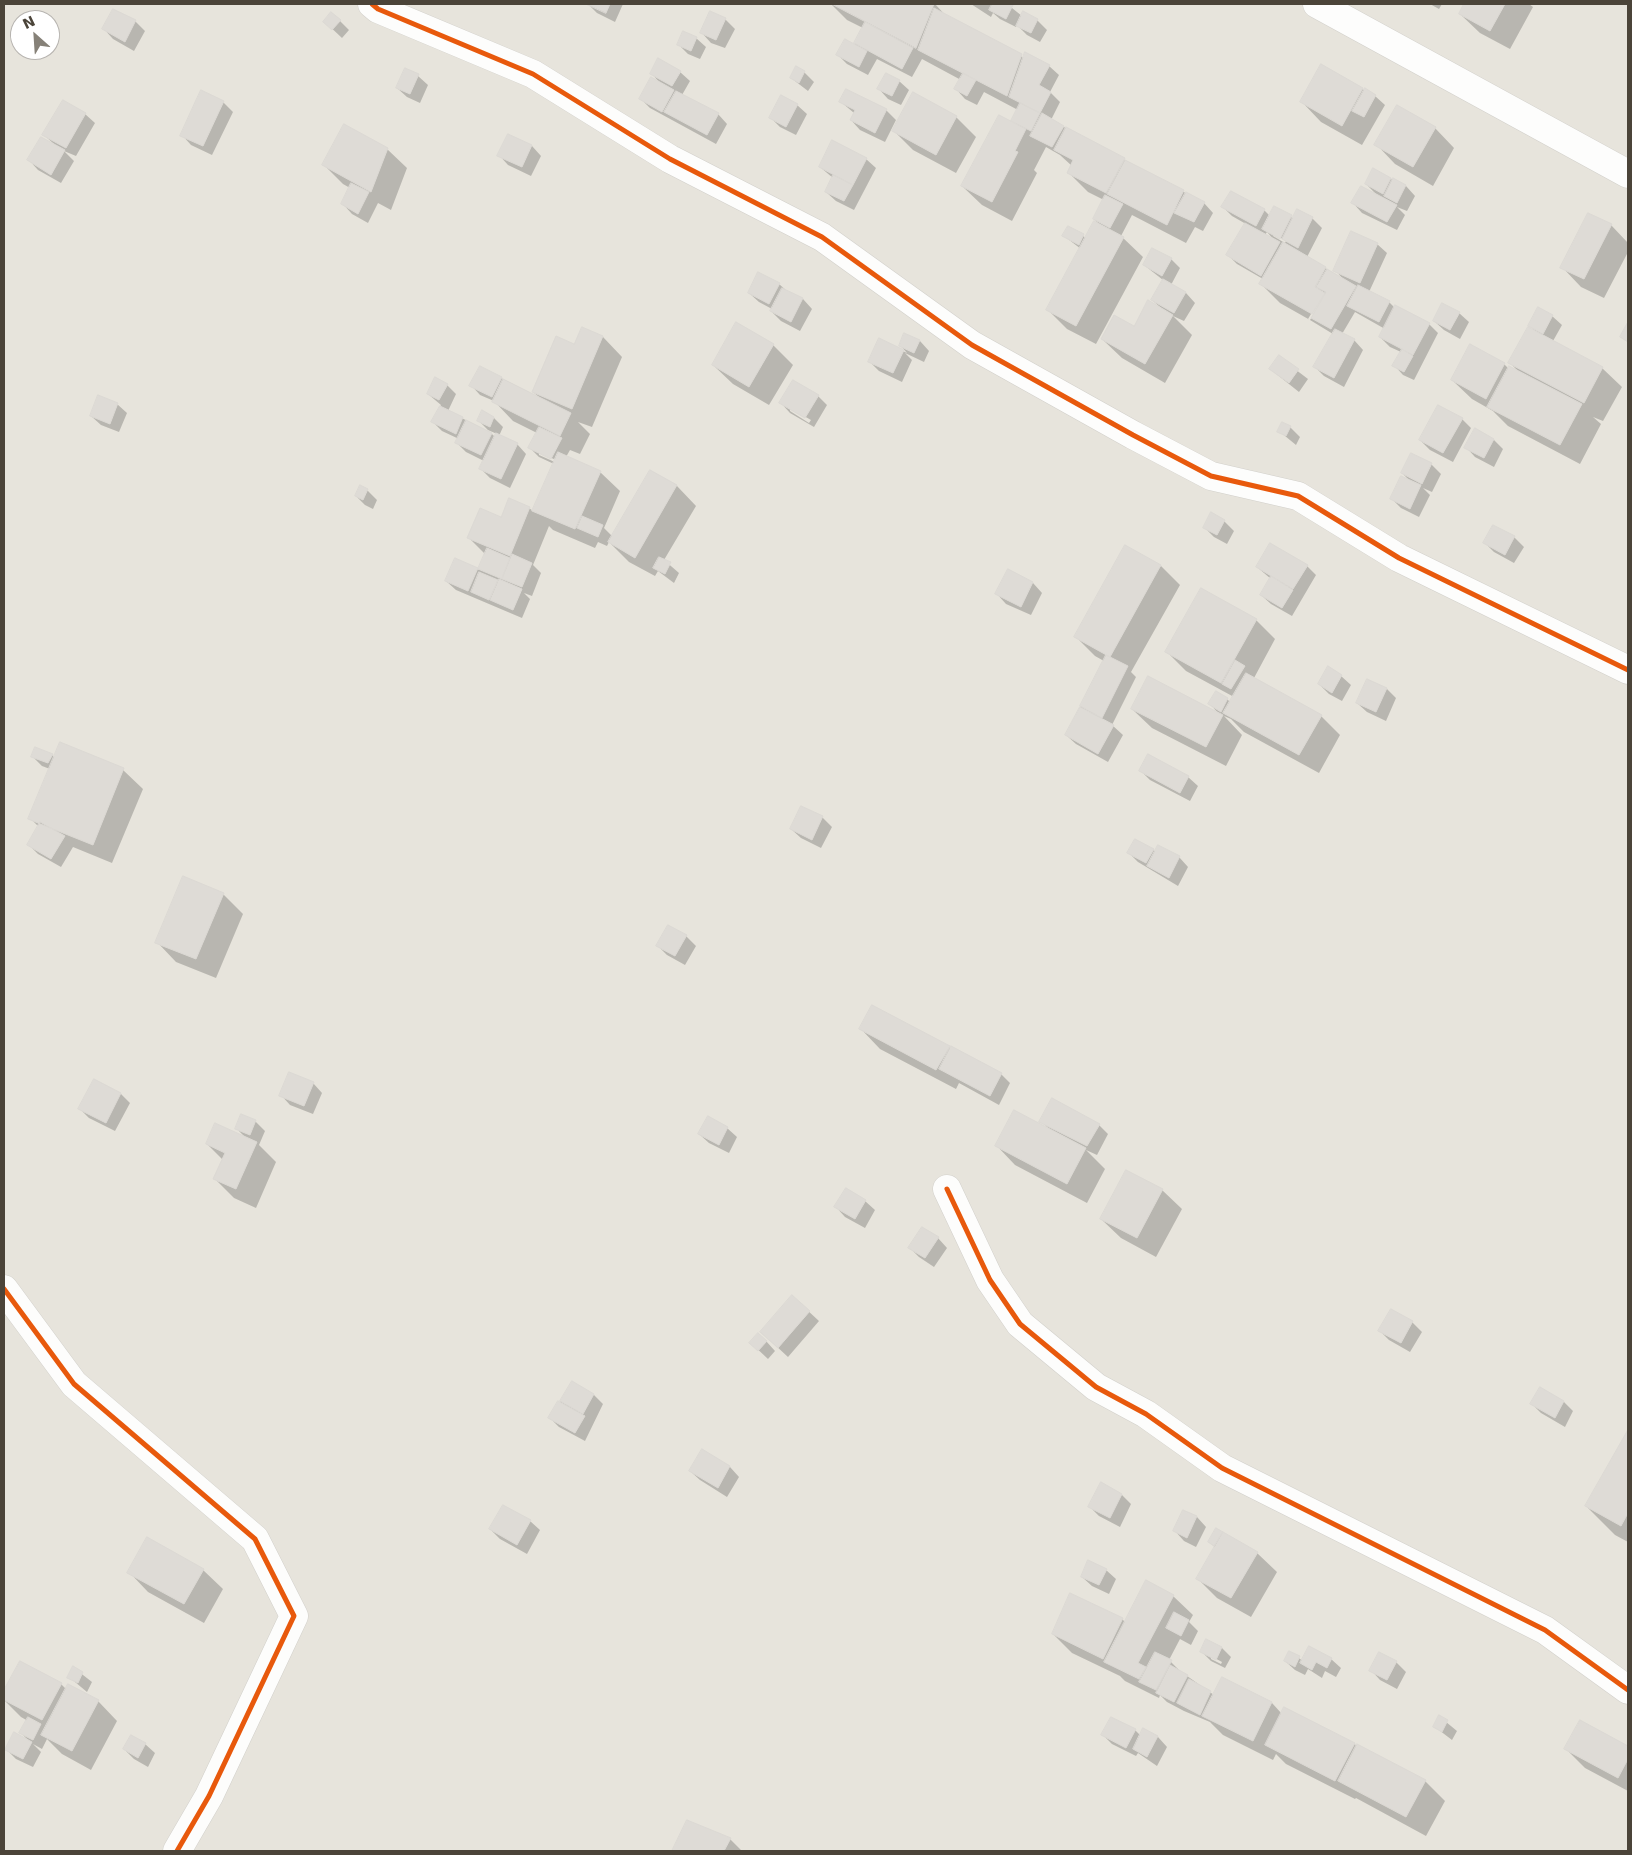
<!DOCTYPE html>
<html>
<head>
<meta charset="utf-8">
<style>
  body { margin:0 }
  #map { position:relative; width:1632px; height:1855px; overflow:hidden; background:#f4f2ee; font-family:"DejaVu Sans",sans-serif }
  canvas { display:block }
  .frame { position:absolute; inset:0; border:5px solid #4b4439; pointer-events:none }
  .north { position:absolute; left:10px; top:10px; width:50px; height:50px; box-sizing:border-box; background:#fff; border:1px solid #b7b4b0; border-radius:50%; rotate:334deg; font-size:14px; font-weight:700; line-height:20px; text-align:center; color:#4b4439 }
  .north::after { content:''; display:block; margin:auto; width:18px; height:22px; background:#868178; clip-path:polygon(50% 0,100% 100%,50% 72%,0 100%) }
</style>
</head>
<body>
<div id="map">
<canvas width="1632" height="1855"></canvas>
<div class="frame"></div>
<div class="north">N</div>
</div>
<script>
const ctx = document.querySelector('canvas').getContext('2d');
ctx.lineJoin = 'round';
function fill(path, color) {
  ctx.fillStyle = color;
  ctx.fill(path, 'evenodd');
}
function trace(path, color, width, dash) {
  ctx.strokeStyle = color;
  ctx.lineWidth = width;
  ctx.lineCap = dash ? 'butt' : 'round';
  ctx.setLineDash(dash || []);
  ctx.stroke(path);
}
fill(new Path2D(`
  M4 4H1628V1851H4ZM20 20H50V50H20Z`), '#e7e4dc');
fill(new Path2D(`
  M588 4H623L615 22 597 13Z
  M831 4H935L947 17 1024 58 1049 66 1059 75 1050 92 1060 102 1051 120 1204 203 1213 213 1203 231 1195 227 1186 243 1132 215 1121 236 1143 257 1096 344 1067 329 1048 310 1081 249 1064 236 1068 227 1086 238 1100 225 1094 219 1104 200 1088 192 1068 172 1072 166 1060 155 1046 147 1034 170 1037 173 1012 221 982 205 962 186 1017 125 1013 120 1018 110 984 92 977 105 965 99 956 89 961 80 922 59 912 77 877 59 868 75 847 64 838 55 854 46 863 28 847 20Z
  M971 4H1007L1022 16 1037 20 1047 30 1040 42 1027 35 1017 25 1016 27 1000 19 993 13 991 17Z
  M1430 4H1442L1439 9Z
  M1466 4H1529L1533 7 1510 49 1480 33 1460 14Z
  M114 10 135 21 145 31 134 51 113 39 104 29Z
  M725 19 735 29 725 48 711 43 702 33Z
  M340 21 349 30 342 38 325 22Z
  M696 38 706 47 700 59 688 54 678 44Z
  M406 70 418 76 428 85 420 103 407 97 397 88Z
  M680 72 690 81 682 95 718 114 727 124 716 144 650 108 641 99 661 84 651 73Z
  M804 72 814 82 808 91 791 78Z
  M899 81 909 90 901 105 888 99 879 89Z
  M1362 89 1375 96 1385 105 1362 145 1321 122 1302 102Z
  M914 94 956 117 976 137 956 173 913 150 893 130Z
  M223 102 233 112 212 155 191 145 182 135Z
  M841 102 886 110 896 120 885 142 860 130 851 120 854 113Z
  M797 105 807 114 796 135 780 127 770 117Z
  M85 114 95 123 76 156 64 151 74 161 61 183 38 170 29 160 54 144 44 135Z
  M1435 128 1454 148 1433 186 1395 164 1376 144Z
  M508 136 532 146 541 156 531 176 508 165 499 155Z
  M387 149 407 168 391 210 378 203 368 223 352 214 343 204 350 188 343 184 323 164Z
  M866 159 876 168 854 210 836 201 826 192 833 178 820 167Z
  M1373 170 1406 186 1415 196 1407 211 1397 207 1405 215 1397 230 1362 213 1353 203 1378 196 1366 184Z
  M1223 207 1264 210 1270 216 1274 207 1294 219 1298 210 1312 218 1322 228 1307 257 1343 279 1335 270 1377 244 1387 253 1369 292 1389 302 1395 308 1429 324 1438 333 1414 380 1403 375 1394 365 1401 352 1390 347 1380 337 1385 329 1355 312 1342 334 1354 340 1363 350 1344 387 1324 376 1315 367 1333 334 1310 320 1325 295 1323 294 1308 319 1310 320 1280 303 1260 283 1263 279 1237 264 1228 255 1246 224 1232 216ZM1267 232 1274 240 1265 235ZM1273 233 1286 241 1285 243 1273 236Z
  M1611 225 1628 243V252L1604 298 1581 287 1562 267Z
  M1171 259 1180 268 1171 285 1186 293 1195 303 1184 321 1173 316 1192 335 1165 383 1122 358 1102 339 1135 328 1161 308 1152 300 1163 280 1144 265Z
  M779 284 788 292 803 299 812 309 800 331 781 321 771 311 772 309 759 302 749 293Z
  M1459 313 1469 322 1460 339 1444 330 1434 321Z
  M1552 316 1562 325 1553 341 1602 368 1622 387 1603 421 1593 417 1601 424 1580 464 1508 426 1493 411 1472 399 1452 380 1504 364 1509 369 1518 371 1510 363 1536 332 1530 326Z
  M582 329 603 337 622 357 592 427 578 422 590 434 580 454 570 450 566 457 600 472 620 491 604 528 613 537 651 471 677 486 696 506 664 560 679 573 674 583 658 571 655 576 629 562 609 542 607 546 598 542 595 548 553 530 549 526 533 565 541 573 532 596 524 593 530 599 522 618 456 590 446 581 478 569 479 570 485 554 469 538 502 518 529 508 533 511 554 464 539 457 530 448 537 433 513 421 494 401 480 395 471 385 501 378 540 398 533 392 575 346ZM539 452 558 461 557 463 539 455Z
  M905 335 920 341 929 351 924 362 905 353 912 360 902 382 879 371 869 361 880 340 907 353 900 345Z
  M773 345 793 365 769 405 733 384 713 365Z
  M1279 357 1308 379 1299 392 1270 369Z
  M447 385 456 394 448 411 491 433 496 438 497 434 488 430 478 420 494 418 503 427 499 436 517 444 526 454 510 488 490 478 480 468 484 461 466 452 457 443 459 439 442 431 433 422 441 405 428 394Z
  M818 396 827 405 814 427 790 413 781 403ZM790 408 811 420 809 423 790 411Z
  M117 404 127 413 119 432 101 425 91 416Z
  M1462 419 1471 428 1453 462 1430 450 1420 440Z
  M1290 427 1300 437 1296 445 1279 431Z
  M1494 440 1503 449 1494 467 1475 457 1466 447Z
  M1431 464 1441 474 1432 492 1423 488 1430 495 1419 517 1401 508 1391 498 1410 481 1402 473Z
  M360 487 368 491 377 500 373 509 365 505 356 496Z
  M1224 521 1234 531 1227 544 1214 537 1204 527Z
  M1493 526 1514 537 1524 547 1514 563 1494 552 1485 543Z
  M1161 566 1180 585 1131 672 1136 677 1112 725 1123 735 1108 762 1076 744 1066 735 1104 661 1095 656 1076 637Z
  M1307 566 1316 575 1292 616 1271 604 1261 595 1271 579 1257 567Z
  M1008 571 1033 583 1042 593 1031 615 1006 604 997 594Z
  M1256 620 1275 639 1254 678 1321 716 1340 735 1319 773 1244 732 1231 719 1224 716 1242 735 1226 766 1152 728 1132 709 1219 714 1210 704 1227 699 1231 703 1234 697 1186 671 1167 652Z
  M1341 676 1351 685 1342 701 1329 694 1319 684Z
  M1368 680 1387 689 1396 698 1386 721 1367 712 1357 703Z
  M52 755 55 758 123 770 143 789 112 863 73 847 61 867 38 854 29 845 39 827 30 818 50 769 42 766 33 757Z
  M1141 771 1188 777 1198 786 1190 801 1150 780Z
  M822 817 832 827 821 848 801 838 791 829Z
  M1153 850 1156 852 1179 857 1188 867 1178 886 1138 862 1129 853Z
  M184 878 223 894 243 914 216 978 176 962 157 942Z
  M668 927 686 936 696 946 685 965 667 955 658 946Z
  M861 1029 949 1047 1001 1074 1010 1083 999 1105 959 1083 956 1089 880 1049Z
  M95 1080 121 1094 130 1103 115 1131 89 1118 80 1109Z
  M313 1083 322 1093 313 1114 290 1105 281 1095Z
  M255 1121 265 1131 259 1145 276 1162 256 1208 234 1198 215 1179 223 1160 207 1144 245 1137 236 1128Z
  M1041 1121 1099 1125 1108 1134 1097 1155 1086 1150 1105 1169 1087 1203 1015 1165 996 1145 1049 1129Z
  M727 1128 737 1137 729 1153 709 1143 699 1134Z
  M1162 1190 1182 1209 1156 1257 1121 1238 1101 1219Z
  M865 1201 875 1210 865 1228 845 1217 836 1207Z
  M938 1238 947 1248 934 1267 919 1257 910 1248Z
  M793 1297 819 1321 788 1357 761 1332Z
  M1391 1311 1412 1322 1422 1332 1410 1352 1389 1340 1380 1331Z
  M766 1341 775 1351 768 1359 751 1343Z
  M572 1383 594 1395 603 1404 585 1441 559 1427 550 1418Z
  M1540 1389 1564 1402 1573 1411 1565 1427 1541 1413 1532 1404Z
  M1628 1433V1542L1615 1535 1586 1506Z
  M703 1451 730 1467 739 1477 727 1497 700 1480 690 1471Z
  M1122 1495 1131 1504 1120 1527 1099 1516 1090 1507Z
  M504 1507 530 1521 540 1530 527 1554 500 1539 490 1529Z
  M1184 1511 1197 1517 1206 1527 1196 1547 1184 1541 1175 1531Z
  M1222 1533 1257 1553 1277 1572 1251 1617 1217 1598 1198 1579 1216 1548 1209 1542Z
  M203 1570 223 1589 204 1623 148 1592 129 1572Z
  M1106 1570 1116 1579 1109 1594 1092 1586 1082 1577Z
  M1173 1596 1193 1615 1189 1622 1198 1631 1191 1645 1180 1639 1169 1660 1180 1671 1214 1695 1222 1679 1272 1703 1282 1714 1354 1744 1425 1781 1445 1801 1426 1836 1356 1798 1355 1799 1286 1764 1276 1754 1273 1760 1223 1735 1210 1722 1184 1711 1167 1702 1160 1695 1159 1698 1125 1681 1120 1676 1072 1653 1053 1634 1122 1619 1126 1623Z
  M1207 1641 1222 1648 1231 1657 1225 1668 1211 1661 1202 1652ZM1211 1656 1222 1662 1221 1664 1211 1659Z
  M1290 1652 1303 1661 1331 1659 1341 1668 1336 1677 1325 1671 1322 1678 1308 1669 1305 1675 1295 1670 1285 1661Z
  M20 1662 61 1684 67 1690 98 1701 117 1721 91 1770 62 1754 47 1739 42 1749 33 1744 41 1752 33 1767 16 1759 6 1749 28 1740 21 1733 28 1721 21 1717 4 1700V1693Z
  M1396 1662 1406 1672 1397 1689 1380 1680 1371 1670Z
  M74 1668 92 1682 87 1692 69 1677Z
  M1440 1717 1457 1731 1452 1740 1435 1727Z
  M1580 1721 1628 1747V1791L1585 1768 1566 1749Z
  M1135 1730 1141 1736 1143 1730 1158 1737 1167 1747 1157 1766 1138 1753 1136 1756 1112 1744 1103 1735Z
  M145 1744 155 1753 148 1767 134 1759 124 1749Z
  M687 1822 730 1839 742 1851H673Z`), '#0003');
const building = new Path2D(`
  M586 4H610L606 13Z
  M832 4H934L916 48Z
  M992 4H1010L1013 5 1006 19 989 10Z
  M1464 4H1505L1490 31 1459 14Z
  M934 8 1022 54 1007 96 918 50Z
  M113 9 136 20 125 42 102 29Z
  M710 11 726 18 716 40 700 33Z
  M1023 11 1038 19 1031 33 1016 26Z
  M331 12 341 20 332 30 323 22Z
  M865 22 913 48 902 69 854 43Z
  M683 31 697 37 691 51 677 45Z
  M845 39 867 51 859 67 836 55Z
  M1025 52 1050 65 1039 85 1051 92 1040 113 1009 97Z
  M658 58 681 71 672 86 650 74Z
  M1321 64 1363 88 1342 126 1300 102Z
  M796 66 805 71 799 83 790 78Z
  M405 68 419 74 410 94 396 88Z
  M886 73 900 80 892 96 877 89Z
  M963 73 976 80 967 96 954 89Z
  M651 77 674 90 662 112 639 99Z
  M1365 88 1376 95 1364 117 1352 111Z
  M846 89 887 109 875 133 850 120 855 110 839 102Z
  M201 90 224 101 203 146 180 136Z
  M676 91 719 113 707 135 664 112Z
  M913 92 957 116 936 155 892 131Z
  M781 95 798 104 786 127 769 118Z
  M63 100 86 113 66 148 42 135Z
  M1020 103 1040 113 1031 131 1011 121Z
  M1397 105 1436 127 1413 167 1374 145Z
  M1042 113 1064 126 1052 147 1030 136Z
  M999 115 1026 129 1015 151 1018 152 992 202 961 186Z
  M344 124 388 148 371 192 322 165Z
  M1066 127 1125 158 1106 193 1067 173 1073 160 1054 150Z
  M508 134 532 145 522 167 497 156Z
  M41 137 65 150 51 175 27 160Z
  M832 140 867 158 853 185 819 167Z
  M1125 160 1184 190 1167 225 1107 194Z
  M1373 168 1391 178 1383 194 1365 184Z
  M833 175 853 185 844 201 825 192Z
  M1393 178 1406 185 1397 203 1384 196Z
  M351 183 369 192 358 214 341 204Z
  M1361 186 1397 205 1387 222 1351 203Z
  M1231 191 1265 209 1256 226 1221 207Z
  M1186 192 1205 202 1194 222 1174 213Z
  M1105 195 1123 204 1110 228 1093 219Z
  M1274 206 1292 215 1280 239 1262 229Z
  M1297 209 1313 217 1298 248 1282 239Z
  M1588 213 1612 224 1584 279 1560 268Z
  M1094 221 1124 237 1076 326 1046 310Z
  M1245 223 1280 242 1261 276 1226 255Z
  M1068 226 1084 234 1079 245 1062 236Z
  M1351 231 1378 243 1360 283 1333 271Z
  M1283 242 1326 267 1315 287 1325 293 1312 314 1259 284Z
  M1152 248 1172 258 1162 276 1143 265Z
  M1327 269 1356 286 1331 329 1311 318 1326 292 1316 287Z
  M758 272 780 283 769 304 748 293Z
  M1163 279 1186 292 1174 313 1151 300Z
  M1358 285 1390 301 1379 322 1347 306Z
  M782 288 803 298 791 322 770 311Z
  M1148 300 1173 315 1145 364 1101 339 1114 315 1134 326Z
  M1442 303 1460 312 1450 330 1433 321Z
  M1395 305 1430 323 1413 355 1379 337Z
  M1538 307 1553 315 1543 334 1528 326Z
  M736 322 774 344 749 387 712 365Z
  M1628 322V342L1620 337Z
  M582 327 603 336 572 409 532 392 556 336 574 344Z
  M1528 327 1603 367 1584 403 1508 363Z
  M1335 329 1355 339 1334 378 1313 367Z
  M904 333 920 340 914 353 899 346Z
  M879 338 904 350 893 373 868 362Z
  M1470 344 1505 363 1486 399 1451 380Z
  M1402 349 1413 356 1404 372 1392 366Z
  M1279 355 1299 369 1289 383 1269 369Z
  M480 366 502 377 492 397 469 386Z
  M1509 366 1582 404 1560 445 1487 407Z
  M435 377 448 384 439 400 427 394Z
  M503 379 571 413 560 436 492 402Z
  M793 380 819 395 805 418 779 403Z
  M98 395 118 403 110 424 90 416Z
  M1438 405 1463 418 1443 453 1419 440Z
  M440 406 463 417 456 434 431 422Z
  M482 410 494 417 490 427 477 421Z
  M466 420 492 433 481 455 455 443Z
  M1282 422 1291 426 1286 436 1277 432Z
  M539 427 562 438 551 459 528 448Z
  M1475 428 1494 439 1484 458 1464 448Z
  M496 433 518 443 501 479 479 469Z
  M558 452 601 471 575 529 532 511Z
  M1411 453 1432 463 1422 484 1401 473Z
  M650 470 677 485 635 558 608 542Z
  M1401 476 1421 485 1410 509 1390 499Z
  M360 485 368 489 363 500 355 496Z
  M509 498 530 507 510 556 467 538 480 508 501 517Z
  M1211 512 1225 520 1217 535 1203 528Z
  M582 516 603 525 598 537 577 528Z
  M1493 525 1515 536 1505 555 1483 543Z
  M1270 543 1308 565 1293 589 1256 567Z
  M1125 545 1161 565 1110 657 1074 637Z
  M487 548 510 558 502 579 478 569Z
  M512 554 532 563 522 587 502 579Z
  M659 557 671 562 665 574 653 568Z
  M455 558 478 568 468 591 445 581Z
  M1008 569 1033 582 1021 607 995 594Z
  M479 572 498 580 489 600 471 592Z
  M1271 576 1293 590 1282 608 1260 595Z
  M499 579 522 589 513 610 490 600Z
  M1201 588 1257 619 1221 683 1165 652Z
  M1106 655 1128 666 1102 718 1080 706Z
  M1235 660 1245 666 1231 689 1222 684Z
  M1328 666 1342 675 1332 693 1318 684Z
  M1246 673 1322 715 1299 755 1223 713Z
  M1148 676 1223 715 1206 747 1131 709Z
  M1367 679 1387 688 1376 712 1356 703Z
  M1216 691 1228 698 1221 712 1208 704Z
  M1080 707 1114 725 1098 754 1065 735Z
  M60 742 124 768 93 845 28 819Z
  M35 747 53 754 48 763 31 757Z
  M1148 754 1189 776 1180 793 1139 771Z
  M801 806 823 816 812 840 790 829Z
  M40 822 65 836 51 859 27 845Z
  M1135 839 1154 849 1146 863 1127 853Z
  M1158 845 1180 856 1169 878 1147 866Z
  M183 876 224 893 196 959 155 943Z
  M668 925 687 935 675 956 656 946Z
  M872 1005 950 1046 936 1070 859 1029Z
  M951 1046 1002 1073 990 1096 939 1069Z
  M289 1072 314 1082 304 1106 279 1096Z
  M94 1079 121 1093 106 1123 78 1109Z
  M1052 1098 1100 1124 1087 1146 1039 1122Z
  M1014 1110 1086 1148 1067 1184 995 1146Z
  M241 1114 256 1120 250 1135 235 1129Z
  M708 1116 728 1127 719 1145 698 1134Z
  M215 1123 257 1142 236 1189 213 1179 225 1153 206 1144Z
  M1126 1170 1163 1189 1137 1238 1100 1219Z
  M846 1188 866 1200 855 1219 834 1207Z
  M922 1227 939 1237 925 1258 908 1248Z
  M792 1295 810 1311 778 1348 760 1332Z
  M1391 1309 1413 1321 1401 1343 1378 1331Z
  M758 1333 767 1341 758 1351 749 1343Z
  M572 1381 594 1394 583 1414 560 1401Z
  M1540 1387 1564 1401 1555 1418 1530 1404Z
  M558 1401 585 1416 575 1433 548 1418Z
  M1628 1430V1513L1621 1526 1585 1506Z
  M702 1449 730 1466 718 1488 689 1471Z
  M1101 1482 1122 1494 1110 1518 1088 1507Z
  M503 1505 531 1520 517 1545 489 1529Z
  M1183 1510 1197 1516 1187 1538 1173 1531Z
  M1216 1528 1223 1532 1214 1546 1208 1542Z
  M1223 1532 1258 1552 1231 1598 1196 1579Z
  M147 1537 204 1569 184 1604 127 1573Z
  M1088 1560 1107 1569 1099 1585 1081 1577Z
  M1146 1580 1174 1595 1138 1663 1146 1667 1139 1679 1104 1662Z
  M1070 1593 1123 1618 1103 1659 1052 1634Z
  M1174 1612 1189 1620 1181 1636 1166 1628Z
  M1206 1639 1222 1647 1216 1660 1200 1652Z
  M1309 1646 1332 1658 1327 1668 1316 1662 1312 1670 1300 1663Z
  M1289 1651 1300 1656 1295 1667 1284 1661Z
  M1155 1652 1172 1660 1156 1690 1139 1682Z
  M1379 1652 1397 1661 1387 1680 1369 1671Z
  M20 1661 62 1683 42 1720 4 1700V1690Z
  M1170 1665 1188 1675 1174 1702 1156 1693Z
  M73 1666 83 1672 78 1683 67 1678Z
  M1222 1677 1272 1702 1253 1741 1202 1716Z
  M1189 1679 1211 1691 1200 1715 1177 1703Z
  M68 1684 99 1700 72 1751 41 1735Z
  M1284 1707 1355 1743 1335 1781 1265 1745Z
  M1439 1715 1448 1720 1442 1732 1433 1727Z
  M28 1717 41 1724 33 1740 19 1733Z
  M1111 1717 1136 1729 1126 1748 1101 1735Z
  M1580 1720 1628 1746V1759L1618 1778 1564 1749Z
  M1143 1728 1158 1736 1147 1757 1133 1749Z
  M14 1732 32 1742 23 1759 5 1750Z
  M131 1735 146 1743 138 1758 123 1749Z
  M1357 1744 1426 1780 1406 1817 1338 1781Z
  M687 1820 731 1838 724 1851H672Z`);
fill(building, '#dedbd6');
trace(building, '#dcd9d4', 1);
const street = new Path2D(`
  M372 4 378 9 533 74 670 159 822 237 972 345 1133 435 1211 476 1298 496 1399 558 1628 670
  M1317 4 1628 174
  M947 1189 990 1280 1020 1324 1096 1387 1146 1414 1222 1468 1545 1630 1628 1690
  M4 1289 74 1384 255 1539 294 1616 209 1796 177 1851`);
trace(street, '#d2d0cb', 29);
trace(street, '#fdfdfc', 28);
trace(new Path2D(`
  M372 4 378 9 533 74 670 159 822 237 972 345 1133 435 1211 476 1298 496 1399 558 1628 670
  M947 1189 990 1280 1020 1324 1096 1387 1146 1414 1222 1468 1545 1630 1628 1690
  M4 1289 74 1384 255 1539 294 1616 209 1796 177 1851`), '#e8590c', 5);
</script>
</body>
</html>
